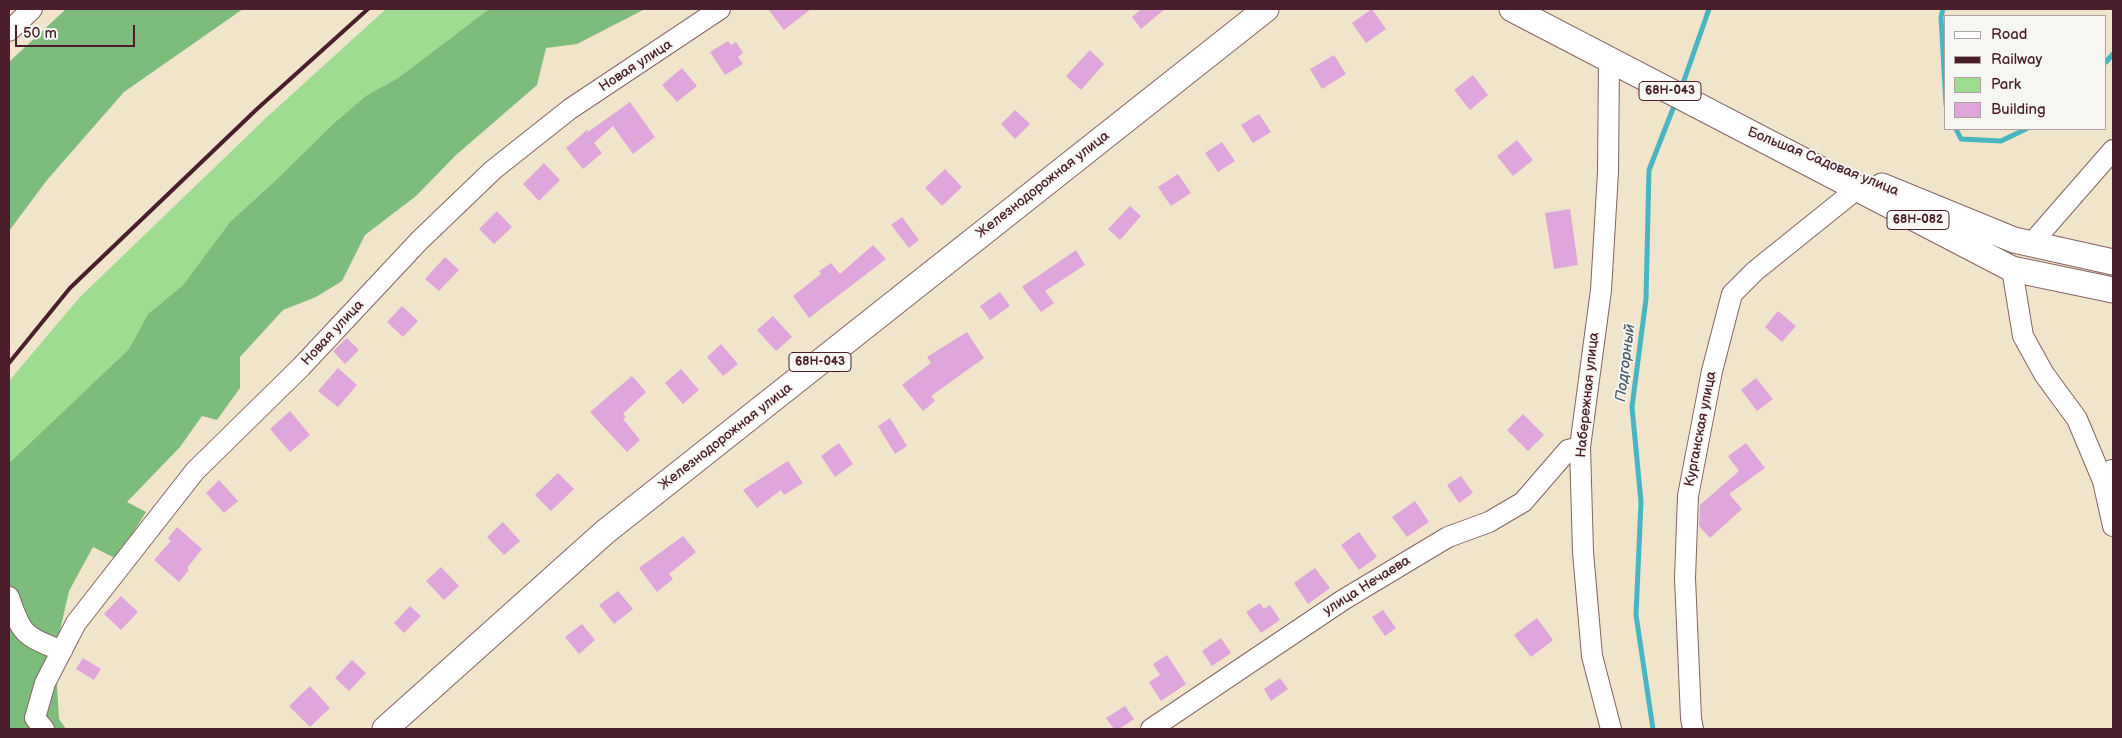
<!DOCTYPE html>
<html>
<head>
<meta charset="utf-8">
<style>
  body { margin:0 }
  #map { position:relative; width:2122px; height:738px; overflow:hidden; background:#f0e4ca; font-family:"Balsamiq Sans",sans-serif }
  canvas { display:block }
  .frame { position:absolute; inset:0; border:10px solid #4a1f2b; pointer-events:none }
  .legend { position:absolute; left:1944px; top:15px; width:162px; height:115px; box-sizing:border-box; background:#f6f6f2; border:1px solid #b1a0a2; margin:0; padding:6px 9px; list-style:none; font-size:15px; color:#4a1f2b }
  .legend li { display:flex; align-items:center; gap:10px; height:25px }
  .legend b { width:25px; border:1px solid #b1a0a2 }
  .scale { position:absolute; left:15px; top:25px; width:120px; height:22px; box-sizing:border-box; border:2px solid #4a1f2b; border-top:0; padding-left:6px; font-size:15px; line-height:18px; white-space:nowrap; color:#4a1f2b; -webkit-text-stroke:4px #f6f6f2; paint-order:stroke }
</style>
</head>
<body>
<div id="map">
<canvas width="2122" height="738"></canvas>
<div class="frame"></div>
<ul class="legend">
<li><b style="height:6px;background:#fff"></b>Road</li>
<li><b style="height:6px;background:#4a1f2b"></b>Railway</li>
<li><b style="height:14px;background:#9ddc91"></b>Park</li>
<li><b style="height:14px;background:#dfa6db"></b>Building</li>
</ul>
<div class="scale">50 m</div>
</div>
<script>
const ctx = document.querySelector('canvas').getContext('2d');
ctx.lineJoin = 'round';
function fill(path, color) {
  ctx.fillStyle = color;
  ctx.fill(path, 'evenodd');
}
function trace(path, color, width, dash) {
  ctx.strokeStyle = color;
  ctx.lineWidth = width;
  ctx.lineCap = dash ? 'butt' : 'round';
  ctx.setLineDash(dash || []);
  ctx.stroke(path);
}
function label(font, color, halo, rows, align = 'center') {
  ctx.font = font + ' "Balsamiq Sans",sans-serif';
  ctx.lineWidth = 4;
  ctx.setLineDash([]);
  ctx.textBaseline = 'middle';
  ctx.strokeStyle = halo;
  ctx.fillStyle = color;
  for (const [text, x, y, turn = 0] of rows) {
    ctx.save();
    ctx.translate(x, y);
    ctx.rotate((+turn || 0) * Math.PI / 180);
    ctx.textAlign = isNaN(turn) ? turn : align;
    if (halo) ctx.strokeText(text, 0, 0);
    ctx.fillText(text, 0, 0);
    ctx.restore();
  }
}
fill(new Path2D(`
  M386 9H489L398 78 367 95 334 123 275 181 230 222 183 285 148 314 129 349 9 463V381L80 297 267 117Z`), '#9ddc91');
fill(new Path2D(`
  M66 9H243L124 92 47 180 9 231V62Z
  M489 9H645L577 44 546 48 537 85 456 155 416 196 365 235 342 281 316 297 283 310 240 357V388L217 420 202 416 180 447 127 502 146 512 117 559 93 547 69 591 55 652 59 719 66 729H9V463L129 349 148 314 183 285 230 222 275 181 334 123 367 95 398 78Z`), '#7ebc7b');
trace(new Path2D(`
  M1943 9 1941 17 1946 105
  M2106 62 2113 54
  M1681 89 1709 9
  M1956 129 1961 139 2001 141 2026 129
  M1653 729 1636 615 1641 502 1632 407 1646 299 1649 170 1676 101`), '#48b6c2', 5);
fill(new Path2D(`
  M768 9H811L784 30Z
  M1142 9H1165L1141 29 1132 17Z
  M1372 9 1386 29 1366 43 1352 23Z
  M728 41 731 45 736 42 743 53 738 57 743 64 725 75 710 52Z
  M1090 50 1104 64 1081 90 1066 76Z
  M1334 55 1346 74 1322 89 1310 69Z
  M682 68 697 86 677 102 662 85Z
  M1473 75 1488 95 1470 110 1454 90Z
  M630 102 655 137 633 154 613 126 594 143 602 153 583 169 566 148 587 130 588 132Z
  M1015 110 1030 124 1015 139 1001 124Z
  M1259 114 1271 132 1253 143 1241 125Z
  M1517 140 1533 160 1513 176 1497 156Z
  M1222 142 1235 161 1218 172 1205 153Z
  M544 163 560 180 539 201 523 184Z
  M945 169 962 187 942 206 925 188Z
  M1178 174 1191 193 1171 206 1158 187Z
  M1130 206 1141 216 1120 240 1108 229Z
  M1570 209 1578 265 1554 269 1545 213Z
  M497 211 512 227 494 244 479 229Z
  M902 217 919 240 909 248 891 225Z
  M873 245 886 259 809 318 793 296 821 274 819 271 831 263 840 274Z
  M1076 250 1085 265 1045 291 1054 303 1041 312 1022 287Z
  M445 257 459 270 439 291 425 279Z
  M1000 292 1010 306 990 320 980 306Z
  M402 306 418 321 403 337 387 322Z
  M1778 311 1796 326 1782 342 1765 327Z
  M773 316 792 337 776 351 757 330Z
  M967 332 984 358 931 396 935 401 923 411 902 385 931 363 927 357Z
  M347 338 359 350 345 364 333 351Z
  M721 344 738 364 723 376 707 357Z
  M338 368 357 385 338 407 318 391Z
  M681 369 699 390 683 404 665 383Z
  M632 376 646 392 623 414 626 417 623 419 640 440 627 452 590 412Z
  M1756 378 1773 399 1757 411 1741 390Z
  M290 411 310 435 290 452 270 429Z
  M1523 414 1544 435 1528 451 1507 430Z
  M890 418 907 446 895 454 878 426Z
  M839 443 853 464 835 477 821 456Z
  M1746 443 1765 468 1729 494 1742 509 1710 538 1699 526 1700 505 1739 471 1728 456Z
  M788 461 803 483 784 495 781 490 757 508 743 490Z
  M558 473 574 489 551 511 535 495Z
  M1461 476 1473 493 1459 503 1447 485Z
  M219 480 238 501 224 513 206 493Z
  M1415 501 1429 522 1407 537 1392 517Z
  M503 522 520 541 504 555 487 537Z
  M177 527 202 549 187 568 189 570 179 582 154 560 171 541 168 538Z
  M1359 532 1377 557 1359 570 1341 545Z
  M683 536 696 552 669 574 673 579 657 592 639 568Z
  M441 567 459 586 444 600 426 581Z
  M1315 568 1330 588 1308 604 1294 583Z
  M618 591 633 609 614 624 599 605Z
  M121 596 138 612 121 630 104 614Z
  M1260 603 1264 609 1270 605 1280 620 1261 633 1246 612Z
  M410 606 421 616 404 633 394 623Z
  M1383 610 1396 628 1385 636 1372 617Z
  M1537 618 1553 640 1531 657 1514 635Z
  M582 624 595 640 579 654 565 637Z
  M1221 638 1231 653 1212 666 1202 651Z
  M1167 655 1186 684 1161 701 1149 682 1160 675 1153 664Z
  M83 658 101 669 94 680 76 669Z
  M352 660 366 673 349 691 335 678Z
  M1280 678 1288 689 1271 701 1264 689Z
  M310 686 330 708 310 727 289 706Z
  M1125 706 1134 719 1119 729H1114L1106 718Z`), '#dfa6db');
const minor = new Path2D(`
  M9 31 32 9
  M1609 58 1608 172 1601 290 1580 447 1583 552 1592 656 1611 729
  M2031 244 2113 150
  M2012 269 2023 336 2044 374 2077 419 2103 481
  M2112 470 2103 481 2113 526
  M9 597C22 636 24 635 62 651
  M44 729 35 718 45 683 76 623 195 471 301 367 419 241 493 170 570 109 720 9
  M1151 729 1343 600 1448 537 1489 522 1523 502 1568 450 1580 447
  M1693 729 1691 718 1685 578 1688 496 1712 371 1732 294 1755 271 1857 189`);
const major = new Path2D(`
  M1512 9 2012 269 2113 290
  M1882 186 2014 240 2113 262
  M385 729 605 532 1266 9`);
trace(minor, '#846463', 22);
trace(major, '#846463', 27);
trace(minor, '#fff', 20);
trace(major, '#fff', 25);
trace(new Path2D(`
  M9 363 70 288 257 109 368 9`), '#4a1f2b', 4);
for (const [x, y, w] of [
  [1670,91,62],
  [1918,220,62],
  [820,362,62]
]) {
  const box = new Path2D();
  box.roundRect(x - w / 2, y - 9.5, w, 19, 4);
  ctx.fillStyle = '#f6f6f2';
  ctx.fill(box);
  trace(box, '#4a1f2b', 1);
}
label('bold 12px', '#4a1f2b', null, [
  ["68Н-043",1670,91],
  ["68Н-082",1918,220],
  ["68Н-043",820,362]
]);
label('14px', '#4a1f2b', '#f6f6f2', [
  ["Новая улица",636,66,-33],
  ["Большая Садовая улица",1823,162,22],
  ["Железнодорожная улица",1043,185,-38],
  ["Новая улица",333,333,-47],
  ["Набережная улица",1588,395,-84],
  ["Курганская улица",1701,429,-79],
  ["Железнодорожная улица",726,437,-38],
  ["улица Нечаева",1367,586,-32]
]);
label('italic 15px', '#495b67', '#f6f6f2', [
  ["Подгорный",1626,363,-83]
]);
</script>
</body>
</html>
